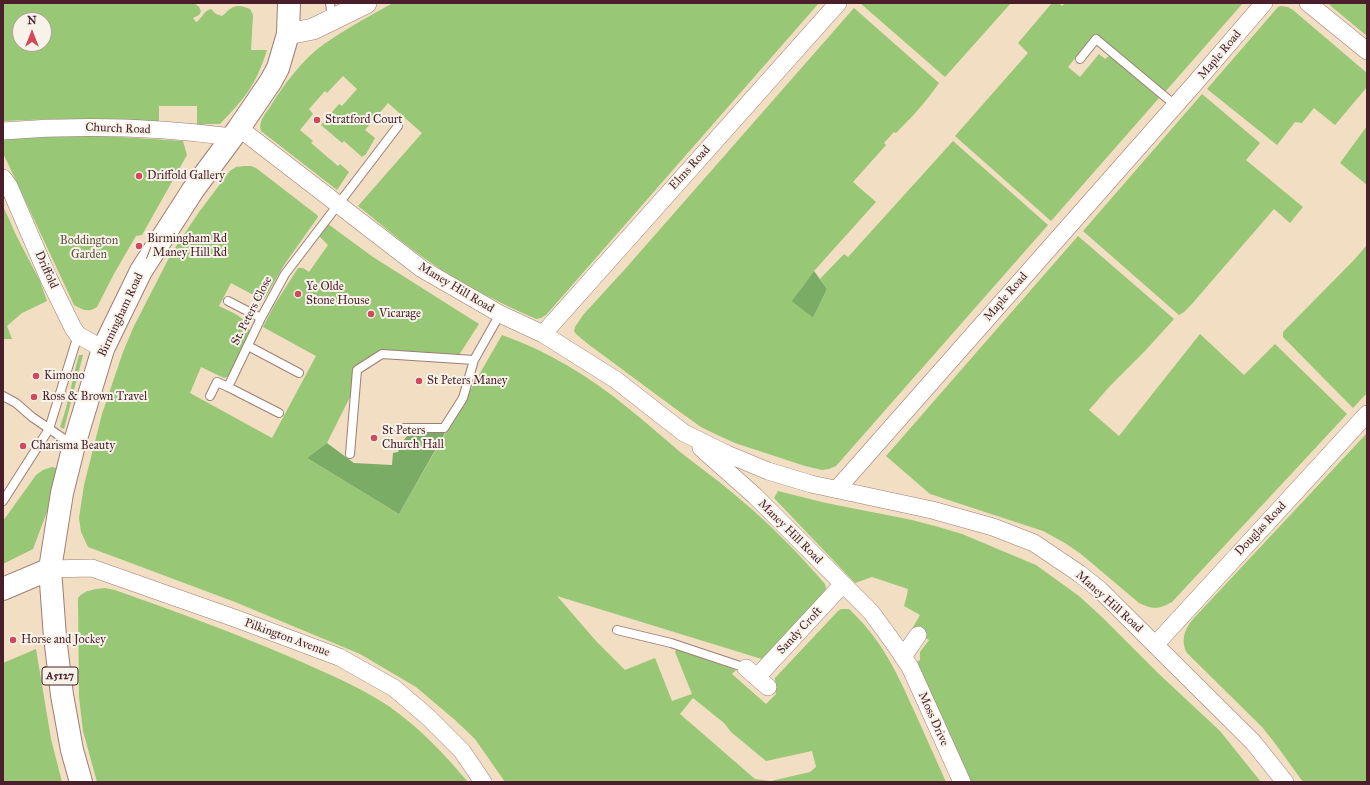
<!DOCTYPE html>
<html>
<head>
<meta charset="utf-8">
<style>
  body { margin:0 }
  #map { position:relative; width:1370px; height:785px; overflow:hidden; background:#f2dec2; font-family:"IM FELL Great Primer",serif }
  canvas { display:block }
  .frame { position:absolute; inset:0; border:4px solid #4a1f2b; pointer-events:none }
  .north { position:absolute; left:12px; top:12px; width:40px; height:40px; box-sizing:border-box; background:#f7f3e8; border:1px solid #b29e9c; border-radius:50%; rotate:0deg; font-size:11px; font-weight:700; line-height:16px; text-align:center; color:#4a1f2b }
  .north::after { content:''; display:block; margin:auto; width:14px; height:18px; background:#d1495b; clip-path:polygon(50% 0,100% 100%,50% 72%,0 100%) }
</style>
</head>
<body>
<div id="map">
<canvas width="1370" height="785"></canvas>
<div class="frame"></div>
<div class="north">N</div>
</div>
<script>
const ctx = document.querySelector('canvas').getContext('2d');
ctx.lineJoin = 'round';
function fill(path, color) {
  ctx.fillStyle = color;
  ctx.fill(path, 'evenodd');
}
function trace(path, color, width, dash) {
  ctx.strokeStyle = color;
  ctx.lineWidth = width;
  ctx.lineCap = dash ? 'butt' : 'round';
  ctx.setLineDash(dash || []);
  ctx.stroke(path);
}
function label(font, color, halo, rows, align = 'center') {
  ctx.font = font + ' "IM FELL Great Primer",serif';
  ctx.lineWidth = 4;
  ctx.setLineDash([]);
  ctx.textBaseline = 'middle';
  ctx.strokeStyle = halo;
  ctx.fillStyle = color;
  for (const [text, x, y, turn = 0] of rows) {
    ctx.save();
    ctx.translate(x, y);
    ctx.rotate((+turn || 0) * Math.PI / 180);
    ctx.textAlign = isNaN(turn) ? turn : align;
    if (halo) ctx.strokeText(text, 0, 0);
    ctx.fillText(text, 0, 0);
    ctx.restore();
  }
}
fill(new Path2D(`
  M3 3H194L199 7 201 11 199 15 193 18 196 22C203 18 203 11 211 9L216 14 222 16C225 14 226 12 230 9 236 4 243 6 250 9L253 15 251 50H267C256 85 245 98 220 124H197V106H159V123L53 119 3 121ZM20 20H44V44H20Z
  M393 3H819L546 315 541 318 536 319C493 300 450 278 413 250 394 236 376 220 358 206L422 133 388 103 365 130 375 138 366 154 362 157 344 141 342 143 321 125 339 104 342 106 357 89 343 76 327 93 325 91 309 109 313 114 300 130 313 141 311 143 338 166 340 164 349 172 337 190 261 131C258 122 265 114 270 107 284 84 302 60 324 44 346 29 369 16 393 3Z
  M860 3H1011L945 77Z
  M1052 3H1059L1062 6 1065 3H1243L1165 92 1095 34 1068 67 1080 77 1099 54 1105 59 1109 56 1111 57 1159 98 1051 221 955 136 1028 53 1018 43Z
  M1328 3H1367V36L1332 7Z
  M1281 6 1288 7 1293 10 1367 73V87L1335 125 1314 108 1302 123 1295 122 1277 145 1207 89 1278 7Z
  M854 8 939 83C926 102 912 117 896 133L894 132 884 143 886 145 853 182 876 202 814 271 800 290 807 313 813 318 827 289 820 279 844 254 848 257 953 141 1048 225 836 466 829 469 822 470 805 466 735 443 713 433 701 427 673 407 588 344 576 334 574 331 575 327 583 315 626 268Z
  M1202 94 1260 143 1246 160 1303 207 1290 223 1274 209 1191 305 1184 312 1179 315 1083 231Z
  M1367 126V185L1340 163Z
  M74 134 183 141 187 155 142 235 136 236 115 272 97 307C88 313 83 310 74 305L3 153V141C18 134 56 135 74 134Z
  M244 166H251L256 168 317 215 318 217 284 265 265 298H259L231 283 219 306C231 312 250 318 250 334L230 376 224 378 201 367 190 393 272 438 316 356 263 327 275 304 298 268H303L309 272 328 245 320 237V234L328 224 373 257 479 324 459 355 386 350 375 353 369 359 327 443 307 458 399 514 502 335C548 351 590 377 628 408 646 422 662 437 679 451 700 468 721 482 741 500 771 525 799 554 825 584L826 588 825 593 765 660 557 596 596 641 625 670 655 658 672 701 692 694 675 652 676 649 736 670 732 674 766 704 776 694 775 678 838 611 841 609H849C883 641 897 673 916 715 926 737 936 760 946 782H505L475 739 455 720 416 687 360 654 235 602 88 547 81 532 79 518 84 485 102 414 123 352 134 326 171 254 199 212 230 171 236 167ZM693 698 724 723 731 732 766 761 812 751 816 767 810 772 771 781 755 779 680 714Z
  M3 206 17 237 40 281 47 301 22 313 7 326 12 339H3Z
  M1078 236 1174 319 1144 352 1110 386 1089 410 1119 436 1200 334 1244 375 1275 344 1347 414 1172 602C1159 609 1153 610 1139 603L1081 554 1065 543 1043 531 930 494 886 456Z
  M1367 245V393L1353 408 1283 337V332L1353 261Z
  M79 355H83L64 429 60 427C69 403 72 379 79 355Z
  M1367 433V782H1303L1274 742 1262 727 1187 653C1180 640 1185 628 1194 618Z
  M52 467 56 468 58 470 50 504 33 549 3 564V521L36 475 43 470Z
  M778 491 826 503 912 520 935 526 962 534 1036 565 1079 596 1102 617 1159 674 1220 731 1261 782H970L945 723 918 666 917 662 920 660V652L929 640 912 629 920 615 904 606 907 595 908 589 872 577 855 583 774 498Z
  M105 588 115 590C174 611 232 632 290 657 324 672 359 686 390 707 421 729 444 754 468 782H97L83 731 79 697 78 598C84 590 95 589 105 588Z
  M36 649 51 739 62 782H3V663Z`), '#98c775');
fill(new Path2D(`
  M814 271 827 289 813 318 792 301Z
  M414 432 445 433 399 514 307 458 327 443 354 463 392 465 393 453 398 452C402 443 404 436 414 432Z`), '#7aac66');
const service = new Path2D(`
  M330 3 332 18
  M1080 59 1096 39 1175 105
  M228 301 261 318
  M248 346 299 373
  M3 396 16 403 32 417 73 445
  M210 396 217 382 228 387
  M279 413 228 387 261 318 285 274 398 126
  M398 428H444L463 398 474 360 500 314
  M350 454 357 370 382 354 474 360
  M3 501 49 429 78 335
  M617 630 671 643 746 668`);
const minor = new Path2D(`
  M1308 3 1367 51
  M239 128 422 269 500 314 543 334 616 380 684 433 727 454 768 471 811 484 932 510 993 527 1034 543 1080 574 1100 590 1253 742 1285 782
  M3 131C79 125 157 127 232 137
  M3 178 9 186 49 279 73 328 78 335 103 349
  M543 334 838 3
  M701 448 755 496 871 612 893 642 910 667 962 782
  M837 489 1196 82 1264 3
  M50 569 92 568 237 619 339 657 394 688 428 717 462 751 483 782
  M1155 645 1367 414
  M903 657 918 635
  M746 668 768 687
  M757 677 843 584`);
const tertiary = new Path2D(`
  M288 34 313 29 366 3`);
const primary = new Path2D(`
  M3 589 50 569
  M81 782 72 750 62 695 55 637 50 569 62 493 74 445 103 349 141 271 193 190 239 128 271 81 278 68 288 34 289 3`);
trace(service, '#9e7e76', 10);
trace(minor, '#9e7e76', 18);
trace(tertiary, '#9e7e76', 22);
trace(primary, '#9e7e76', 24);
trace(service, '#fff', 8);
trace(minor, '#fff', 17);
trace(tertiary, '#fff', 21);
trace(primary, '#fff', 22);
for (const [x, y, r, color] of [
  [317,120,4,"#d1495b"],
  [139,176,4,"#d1495b"],
  [139,246,4,"#d1495b"],
  [298,294,4,"#d1495b"],
  [371,314,4,"#d1495b"],
  [36,376,4,"#d1495b"],
  [419,381,4,"#d1495b"],
  [34,397,4,"#d1495b"],
  [374,438,4,"#d1495b"],
  [23,446,4,"#d1495b"],
  [13,640,4,"#d1495b"]
]) {
  const dot = new Path2D();
  dot.arc(x, y, r, 0, 2 * Math.PI);
  ctx.fillStyle = color;
  ctx.fill(dot);
  trace(dot, '#f7f3e8', 1.5);
}
for (const [x, y, w] of [
  [60,676,36]
]) {
  const box = new Path2D();
  box.roundRect(x - w / 2, y - 9, w, 18, 3);
  ctx.fillStyle = '#f7f3e8';
  ctx.fill(box);
  trace(box, '#4a1f2b', 1);
}
label('bold 11px', '#4a1f2b', null, [
  ["A5127",60,676]
]);
label('12px', '#4a1f2b', '#f7f3e8', [
  ["Maple Road",1220,55,-50],
  ["Church Road",118,129,2],
  ["Elms Road",690,168,-48],
  ["Driffold",46,270,66],
  ["Maney Hill Road",456,288,31],
  ["Maple Road",1006,297,-49],
  ["St. Peters Close",252,311,-63],
  ["Birmingham Road",121,315,-65],
  ["Douglas Road",1261,529,-47],
  ["Maney Hill Road",790,532,45],
  ["Maney Hill Road",1109,602,42],
  ["Sandy Croft",800,631,-47],
  ["Pilkington Avenue",287,638,20],
  ["Moss Drive",933,719,66]
]);
label('12px', '#4a1f2b', '#f7f3e8', [
  ["Stratford Court",325,120],
  ["Driffold Gallery",147,176],
  ["Birmingham Rd",147,239],
  ["/ Maney Hill Rd",147,253],
  ["Ye Olde",306,287],
  ["Stone House",306,301],
  ["Vicarage",379,314],
  ["Kimono",44,376],
  ["St Peters Maney",427,381],
  ["Ross & Brown Travel",42,397],
  ["St Peters",382,431],
  ["Church Hall",382,445],
  ["Charisma Beauty",31,446],
  ["Horse and Jockey",21,640]
], 'left');
label('12px', '#615141', '#f7f3e8', [
  ["Boddington",89,241],
  ["Garden",89,255]
]);
</script>
</body>
</html>
